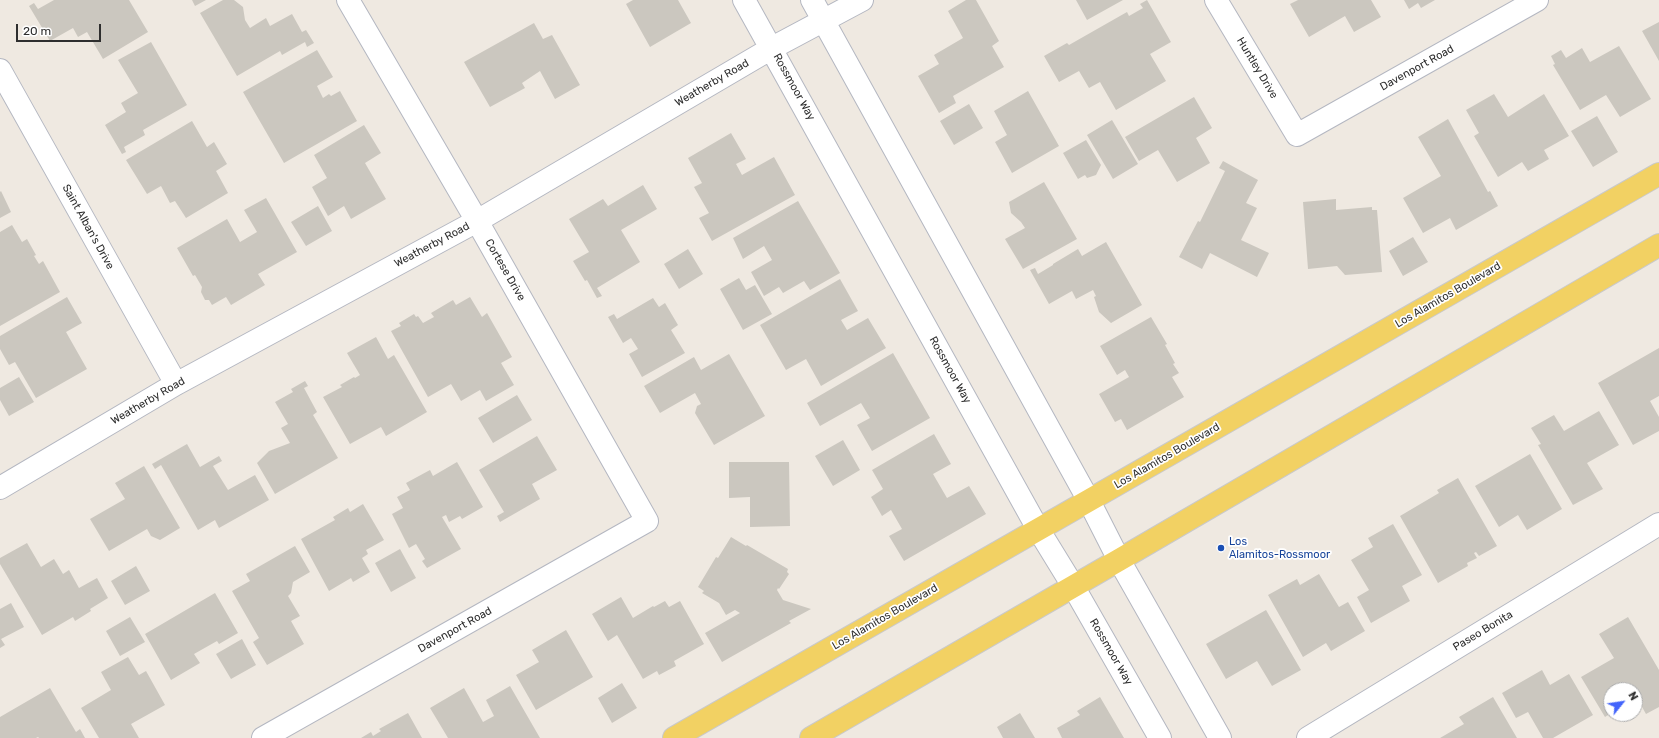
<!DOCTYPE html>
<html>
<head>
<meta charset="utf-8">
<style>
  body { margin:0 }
  #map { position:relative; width:1659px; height:738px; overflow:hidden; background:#efe9e1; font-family:Rubik,sans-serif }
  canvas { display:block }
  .north { position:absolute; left:1603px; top:682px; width:40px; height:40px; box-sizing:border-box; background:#fff; border:1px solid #ababab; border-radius:50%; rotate:60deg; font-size:11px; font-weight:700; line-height:16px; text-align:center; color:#2e2e2e }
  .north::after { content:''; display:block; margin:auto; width:14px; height:18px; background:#4264fb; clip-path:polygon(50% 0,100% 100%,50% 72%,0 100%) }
  .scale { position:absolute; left:16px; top:24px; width:85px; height:18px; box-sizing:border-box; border:2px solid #2e2e2e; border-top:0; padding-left:5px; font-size:12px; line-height:14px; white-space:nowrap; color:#2e2e2e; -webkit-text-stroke:3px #fff; paint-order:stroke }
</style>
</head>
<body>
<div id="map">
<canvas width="1659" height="738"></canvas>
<div class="north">N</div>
<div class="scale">20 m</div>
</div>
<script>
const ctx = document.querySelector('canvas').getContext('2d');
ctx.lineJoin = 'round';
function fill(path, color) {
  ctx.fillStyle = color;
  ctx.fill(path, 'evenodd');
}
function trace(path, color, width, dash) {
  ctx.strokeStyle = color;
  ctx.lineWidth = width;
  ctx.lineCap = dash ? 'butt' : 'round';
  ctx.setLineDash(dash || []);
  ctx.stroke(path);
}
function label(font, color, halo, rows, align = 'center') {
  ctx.font = font + ' Rubik,sans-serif';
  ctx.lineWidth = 3.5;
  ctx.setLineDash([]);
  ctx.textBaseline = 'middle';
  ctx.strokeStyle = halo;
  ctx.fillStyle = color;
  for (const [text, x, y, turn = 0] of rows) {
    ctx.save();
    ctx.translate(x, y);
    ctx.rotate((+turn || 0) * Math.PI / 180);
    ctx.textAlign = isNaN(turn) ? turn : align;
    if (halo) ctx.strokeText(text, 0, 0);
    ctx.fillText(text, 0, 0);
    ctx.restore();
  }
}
fill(new Path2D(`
  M54 0H129L148 32 103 59 87 32 78 37 73 28 50 41 29 6 34 3 38 9Z
  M192 0H206L195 6Z
  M223 0H234L243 7 245 20 250 28 266 18 270 26 292 14 302 32 306 30 314 43 307 47 305 42 282 55 280 51 237 76 200 13Z
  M633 0H678L691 23 650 47 626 4Z
  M966 0H976L999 41 992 46 1004 67 953 96 956 103 939 113 918 76 939 64 934 55 963 38 948 11Z
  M1076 0H1123L1087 20Z
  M1147 0 1171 42 1150 54 1166 81 1116 110 1100 82 1089 88 1079 71 1059 82 1044 56 1067 43 1069 45 1127 12 1129 16 1143 8 1140 4Z
  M1298 0H1371L1381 17 1354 32 1345 16 1309 37 1290 4Z
  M1404 0H1435L1421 8 1418 3 1409 9Z
  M1659 22V61L1642 31Z
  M534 23 543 39 552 35 580 85 555 99 540 71 522 83 525 88 490 107 464 62Z
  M151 42 187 105 143 130 145 135 124 147 126 152 122 154 105 125 126 112 121 103 138 93 118 60Z
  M1619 46 1651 99 1620 117 1606 95 1580 110 1553 65 1555 64 1551 56 1561 50 1566 58 1582 48 1590 62Z
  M317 50 333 77 317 86 323 98 329 94 331 96 340 91 357 121 284 163 243 92Z
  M1028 91 1059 146 1012 173 995 142 1007 135 994 111Z
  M1494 94 1508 117 1544 94 1569 136 1544 150 1549 159 1528 171 1522 162 1498 177 1474 136 1479 133 1466 110Z
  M1194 97 1212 128 1196 138 1210 163 1177 182 1158 150 1139 161 1125 137Z
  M969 104 983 128 954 145 940 121Z
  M1597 116 1618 152 1593 167 1571 131Z
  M1448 119 1488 192 1490 191 1498 206 1456 230 1450 218 1423 233 1403 198 1441 176 1418 137Z
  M1112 120 1138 164 1113 179 1087 135Z
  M192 121 207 147 214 142 227 164 216 171 228 193 186 218 175 201 170 203 161 186 147 194 126 160Z
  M364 125 381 153 365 163 386 199 351 219 344 206 328 216 312 187 327 178 314 155Z
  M731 133 746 159 736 164 742 175 774 157 795 195 712 241 699 218 709 213 694 187 702 183 688 158Z
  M1086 140 1101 165 1096 175 1087 178 1085 175 1078 179 1063 153Z
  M1223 161 1258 180 1246 203 1257 208 1241 240 1269 253 1257 277 1210 253 1202 269 1179 257 1198 221 1200 222 1225 171 1219 168Z
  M1044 182 1077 239 1023 269 1005 239 1025 228 1021 222 1011 213 1009 202Z
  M643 185 657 209 621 230 640 262 597 288 602 296 597 298 587 280 585 281 573 261 589 252 569 219 603 199 608 206Z
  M1 191 11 212 0 218V192Z
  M266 198 297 252 258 274 265 285 231 305 226 297 212 305 209 300H205L201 292 202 287 195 275 193 276 177 248 227 219 240 242 257 232 244 210Z
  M1336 199V210L1372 207V210H1377L1382 272 1345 275 1337 266 1308 269 1303 202Z
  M798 201 840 273 810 290 804 281 783 293 779 287 764 296 751 272 772 260 764 246 743 259 733 238Z
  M318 206 332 231 306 246 291 222Z
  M12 225 22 242 27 239 36 255 34 256 39 264 43 261 60 292 0 326V232Z
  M1413 237 1428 262 1403 276 1389 251Z
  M1106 242 1142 305 1111 323 1099 312 1094 297 1096 296 1093 290 1076 299 1072 291 1049 304 1030 270 1035 268 1038 274 1053 265V264L1078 249 1082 256Z
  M688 249 703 274 679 289 664 264Z
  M739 278 746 290 755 285 772 314 743 330 720 289Z
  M840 279 858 311 841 320 847 330 868 318 886 348 821 386 806 359 786 370 760 325Z
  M67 297 82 323 66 332 87 369 36 398 15 362 9 365 0 349V336Z
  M470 297 482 317 487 313 512 357 501 363 514 385 486 401 480 390 461 401 451 384 428 397 391 331 401 326 399 323 414 314 416 317 418 316 423 323 434 317 431 313 453 300 456 305Z
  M653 298 659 307 665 303 678 325 671 330 685 353 642 377 629 354 638 349 631 338 623 343 608 317 614 314 617 319Z
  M1151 317 1167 344 1165 345 1175 363 1173 364 1179 373 1172 377 1184 397 1127 430 1121 419 1115 422 1099 394 1129 377 1125 370 1117 375 1100 346Z
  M376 337 388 359 394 355 427 412 386 436 381 427 350 444 323 397 342 387 340 385 354 377 355 378 360 375 347 353Z
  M1659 348V396L1650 401 1659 417V431L1633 445 1598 383Z
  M893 353 930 418 872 451 857 425 870 418 861 403 820 426 807 403Z
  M729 354 765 416 714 445 695 413 697 406 701 404 695 393 660 413 644 386 694 357 701 370Z
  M19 377 34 402 9 416 0 400V388Z
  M305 381 308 386 304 388 317 412 313 415 338 458 275 494 257 463 269 451 290 443 281 428 288 424 275 402 293 392 291 389Z
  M517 395 532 420 493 443 478 418Z
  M1599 411 1619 445 1587 463 1603 489 1573 505 1538 445 1541 444 1531 428 1554 415 1564 431Z
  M934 434 951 464 933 474 947 498 969 486 986 514 904 561 889 536 902 529 891 510 882 516 871 497 883 489 872 470Z
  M537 436 557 470 532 484 540 499 500 522 497 516 504 512 479 470Z
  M843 440 860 470 833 486 815 456Z
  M187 444 200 467 219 456 222 461 213 466 228 490 255 475 269 500 219 528 215 520 198 530 161 465 155 469 152 464Z
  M1530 454 1562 509 1527 530 1518 515 1499 527 1475 486Z
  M457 462 483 507 462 519 460 516 449 522 446 515 442 517 461 549 427 568 422 561 425 559 416 544 409 548 392 514 403 508 397 497 410 490 406 483 430 470 433 476Z
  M729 462H789L790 526 750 527V497L729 498Z
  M144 466 180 528 160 540 151 536 147 529 109 551 90 519 125 499 115 483Z
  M1458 478 1497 546 1479 556 1476 552 1474 553 1477 558 1467 563 1468 566 1438 583 1400 516 1439 493 1437 490Z
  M363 504 384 540 366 550 368 554 362 558 370 572 353 582 351 578 329 591 301 539 335 520 333 517 348 508 350 512Z
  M1393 524 1422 575 1402 586 1410 601 1371 623 1357 597 1369 590 1351 560 1373 547 1368 538Z
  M731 537 746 546 747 545 788 569 787 572 789 574 779 589 778 588 777 590 783 600 811 609 789 621 791 623 722 662 705 633 740 613 735 610 726 615 719 603 702 593 704 591 698 587 716 557 718 558Z
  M27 543 41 567 54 559 63 574 69 570 79 588 97 578 108 598 90 609 91 611 75 621 73 617 42 635 0 564V558Z
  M295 546 310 572 293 582 291 593 288 596 300 616 291 621 304 644 267 665 253 642 259 638 232 591 250 581 246 574Z
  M400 549 416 578 391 592 375 563Z
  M136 566 150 591 125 605 111 581Z
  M1319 574 1339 607 1348 602 1365 631 1331 651 1326 643 1303 657 1268 595 1297 579 1300 585Z
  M215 593 238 633 219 644 217 641 194 654 200 663 171 680 145 634Z
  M621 597 633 618 653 606 654 607 665 601 669 607 680 601 704 644 674 661 676 666 659 675 657 671 643 679 617 635 608 641 592 614Z
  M11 603 24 627 1 639 5 645 0 648V609Z
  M1266 610 1301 670 1272 686 1257 661 1226 679 1206 644Z
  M130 617 145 642 120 656 106 631Z
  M1628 617 1659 670V707L1646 714 1637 698 1635 699V690H1611V713L1605 717 1581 677 1614 658 1599 634Z
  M566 630 593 677 536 710 516 675 539 662 532 650Z
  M242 639 256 665 231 679 216 654Z
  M128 657 139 675 146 671 165 705 131 724 139 738H99L81 708 111 690 101 672Z
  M1542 670 1550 685 1569 674 1593 715 1553 738H1543L1528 712 1516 718 1502 693Z
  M622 683 637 708 612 723 598 698Z
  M510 686 540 738H448L430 708 464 688 483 722 494 716 486 700Z
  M50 688 76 732 80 729 85 738H39L38 737 36 738H0V717Z
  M1100 697 1124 738H1062L1057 728 1080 715 1077 711Z
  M1493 697 1517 738H1440L1464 724 1459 717Z
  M408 713 422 738H361L371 732 373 736 381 731 379 729Z
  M1020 713 1035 738H1003L997 727Z`), '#cbc7bf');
const street = new Path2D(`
  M744 0 1038 529 1073 586 1160 738
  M812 0 1089 501 1119 560 1220 738
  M1216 0 1297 135 1537 0
  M0 70 176 384
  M0 488 176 384 477 221 772 48 862 0
  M263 738 647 521 477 221 348 0
  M1308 738 1659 524`);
const primary = new Path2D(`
  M674 738 1659 174
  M811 738 1119 560 1659 245`);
trace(street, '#b4b7c1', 24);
trace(primary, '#c9c9c9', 24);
trace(street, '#fff', 22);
trace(primary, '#f2d163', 22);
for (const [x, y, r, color] of [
  [1221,548,4,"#1a4fb4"]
]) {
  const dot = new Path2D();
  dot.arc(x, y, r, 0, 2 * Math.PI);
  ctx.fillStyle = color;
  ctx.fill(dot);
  trace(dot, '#fff', 1.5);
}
label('11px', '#2e2e2e', '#fff', [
  ["Huntley Drive",1257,68,59],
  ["Davenport Road",1417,68,-29],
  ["Weatherby Road",712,83,-30],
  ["Rossmoor Way",794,87,61],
  ["Saint Alban's Drive",88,227,61],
  ["Weatherby Road",432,245,-28],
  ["Cortese Drive",505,270,60],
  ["Los Alamitos Boulevard",1448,295,-30],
  ["Rossmoor Way",950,370,61],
  ["Weatherby Road",148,401,-30],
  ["Los Alamitos Boulevard",1167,456,-30],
  ["Los Alamitos Boulevard",885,617,-30],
  ["Davenport Road",455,630,-29],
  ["Paseo Bonita",1483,631,-31],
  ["Rossmoor Way",1111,652,60]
]);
label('11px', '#164399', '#fff', [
  ["Los",1229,542],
  ["Alamitos-Rossmoor",1229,555]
], 'left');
</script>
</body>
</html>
